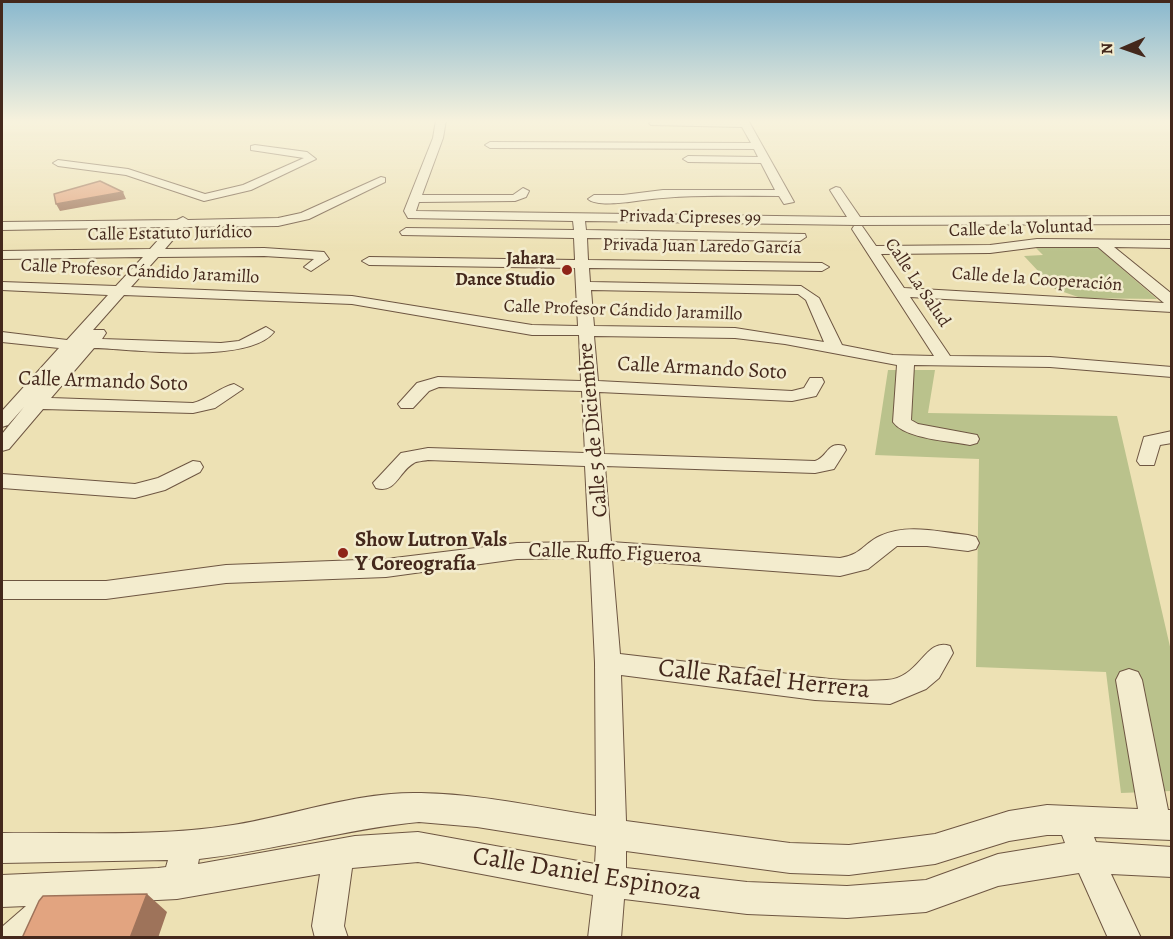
<!DOCTYPE html>
<html>
<head>
<meta charset="utf-8">
<style>
  body { margin:0 }
  #map { position:relative; width:1173px; height:939px; overflow:hidden; background:#ede1b4; font-family:Alegreya,serif }
  canvas { display:block }
  .frame { position:absolute; inset:0; border:3px solid #44281c; pointer-events:none }
  .north { position:absolute; left:1095px; top:18px; width:60px; height:60px; -webkit-text-stroke:4px #f3ecce; paint-order:stroke; rotate:268deg; font-size:16px; font-weight:700; line-height:24px; text-align:center; color:#44281c }
  .north::after { content:''; display:block; margin:auto; width:21px; height:27px; background:#44281c; clip-path:polygon(50% 0,100% 100%,50% 72%,0 100%) }
</style>
</head>
<body>
<div id="map">
<canvas width="1173" height="939"></canvas>
<div class="frame"></div>
<div class="north">N</div>
</div>
<script>
const ctx = document.querySelector('canvas').getContext('2d');
ctx.lineJoin = 'round';
function fill(path, color) {
  ctx.fillStyle = color;
  ctx.fill(path, 'evenodd');
}
function trace(path, color, width, dash) {
  ctx.strokeStyle = color;
  ctx.lineWidth = width;
  ctx.lineCap = dash ? 'butt' : 'round';
  ctx.setLineDash(dash || []);
  ctx.stroke(path);
}
function label(font, color, halo, rows, align = 'center') {
  ctx.font = font + ' Alegreya,serif';
  ctx.lineWidth = 5;
  ctx.setLineDash([]);
  ctx.textBaseline = 'middle';
  ctx.strokeStyle = halo;
  ctx.fillStyle = color;
  for (const [text, x, y, turn = 0] of rows) {
    ctx.save();
    ctx.translate(x, y);
    ctx.rotate((+turn || 0) * Math.PI / 180);
    ctx.textAlign = isNaN(turn) ? turn : align;
    if (halo) ctx.strokeText(text, 0, 0);
    ctx.fillText(text, 0, 0);
    ctx.restore();
  }
}
fill(new Path2D(`
  M1036 248H1098L1157 299 1081 298 1055 289 1024 256 1043 255Z
  M888 370H935L928 413 1117 416 1171 651V791L1121 793 1106 672 976 667 979 459 875 455Z`), '#bac28c');
const minor = new Path2D(`
  M436 120H446L443 138 422 195H513L523 188 529 191 526 197 515 201 419 202 416 211 847 217 830 190 836 187 840 188 860 217 1172 216V224L856 225 585 221 586 230 805 234 806 237 800 241 587 238 588 260 822 263 829 267 822 271 589 268 590 282 801 286 819 298 842 345 893 355 934 356 852 229 854 226H862L876 246 990 245 1037 239 1172 240V248L1114 247 1172 294V312L910 297 950 356 1050 357 1172 367V377L1050 367 914 365 911 420 918 424 977 435 979 439 977 443 970 445C950 441 905 439 893 422L897 365 785 344 735 338 594 336 598 381 792 391 804 388 810 378H822L824 382 816 396 792 401 599 392 604 454 815 461C828 457 827 441 844 446L846 450 834 469 815 473 605 466 611 542 840 558C861 555 863 544 880 536 907 523 939 532 968 535L976 537 979 543 976 549 968 551 927 546H897L868 569 840 576 612 559 620 654C671 660 722 666 774 672 810 677 851 683 887 680 920 678 925 637 950 646L953 653 939 678 926 689 890 704 815 700 621 675 626 821 790 843 849 845 935 834 1009 811 1047 805 1138 809 1116 680 1120 672 1129 669 1138 672 1142 680 1168 810H1172V840L1094 837 1096 842 1172 847V877L1111 874 1141 938H1108L1079 873 998 886 926 912 847 918 747 914 624 899 621 938H588L593 895 418 862 352 868 344 926 348 938H315L312 926 320 874 177 899 59 905 61 911 56 922 40 938H2L3 926 26 906 2 907V875L158 868 166 867 168 860 2 863V833C78 832 158 837 233 825 295 815 358 791 421 793 479 794 538 807 596 816L595 663 590 558 517 559 386 577 226 583 106 599H2V581H106L226 565 386 559 517 543 589 542 585 466 428 460C424 461 417 461 414 463 399 471 396 494 376 488L373 483 401 453 428 448 585 453 582 391 439 387 429 391 413 408H401L398 404 417 383 438 377 581 381 579 335H532L352 304 124 295 93 330H104L106 333 102 339 221 343 239 341 266 327 274 332C248 365 134 349 94 348L51 398 193 403C208 399 219 388 234 384L243 389 215 408 193 413 43 409 9 449 2 451V434L24 407 8 425 2 427V411L59 348 2 342V332L67 340 108 295 2 290V282L116 286 143 257 2 259V251L150 249 170 227 2 230V222L177 220 183 217 188 220 278 218 301 213 381 177 385 178V182L309 219 278 226 184 227 165 249 264 248 324 252 329 259 311 271 304 267 314 259 264 256 158 257 131 287 352 296 532 325 578 326 575 268 369 265 362 261 369 257 575 260 574 238 402 235 400 232 406 228 574 230 573 221 408 218 404 211 433 138ZM1037 247H1098L1164 303 904 288 881 254 990 253ZM591 290 798 294 806 300 824 342 735 328 594 326ZM419 822 477 827 596 846 595 864 418 832 355 836 198 864 199 859C273 851 345 829 419 822ZM1047 835H1062L1065 843 998 854 926 880 847 886 747 882 626 868V851L790 873 849 875 935 864 1009 841Z
  M654 120H748L794 202 784 204 779 196C729 196 679 194 629 202 618 203 596 206 588 199L594 195H623L663 190H775L761 163 688 162 683 159 688 156 758 157 754 149 490 148 485 145 490 142 751 143 742 127 651 125 649 123Z
  M255 145 307 152 316 159 251 190 204 201 126 175 58 166 53 163 58 160 128 169 205 194 243 185 304 158 251 150V146Z
  M1172 431V443L1160 445 1154 465H1140L1137 461 1144 437Z
  M193 461 200 462 203 467 200 472 165 490 135 498 2 488V474L135 484 158 478Z`);
trace(minor, '#6e5642', 2);
fill(minor, '#f3ecce');
fill(new Path2D(`
  M123 192 126 199 60 211 56 204Z
  M147 894 167 912 158 938H130Z`), '#9e735a');
const building = new Path2D(`
  M100 181 123 192 56 204 54 194Z
  M147 894 130 938H22L39 901 43 896Z`);
fill(building, '#e2a480');
trace(building, '#9e735a', 1.5);
const sky = ctx.createLinearGradient(0, 0, 0, 252);
sky.addColorStop(0, '#89b8ce');
sky.addColorStop(0.48, '#f7f2dd');
sky.addColorStop(1, '#f7f2dd00');
ctx.fillStyle = sky;
ctx.fillRect(0, 0, 1173, 252);
for (const [x, y, r, color] of [
  [567,270,6,"#8f2418"],
  [343,553,6,"#8f2418"]
]) {
  const dot = new Path2D();
  dot.arc(x, y, r, 0, 2 * Math.PI);
  ctx.fillStyle = color;
  ctx.fill(dot);
  trace(dot, '#f3ecce', 2);
}
label('18px', '#44281c', '#f3ecce', [
  ["Privada Cipreses 99",690,218,1],
  ["Calle de la Voluntad",1021,229,-2],
  ["Calle Estatuto Jurídico",170,234,-1],
  ["Privada Juan Laredo García",702,247,1],
  ["Calle Profesor Cándido Jaramillo",140,272,3],
  ["Calle de la Cooperación",1037,280,4],
  ["Calle La Salud",917,283,56],
  ["Calle Profesor Cándido Jaramillo",623,311,2]
]);
label('bold 18px', '#44281c', '#f3ecce', [
  ["Jahara",555,260],
  ["Dance Studio",555,281]
], 'right');
label('21px', '#44281c', '#f3ecce', [
  ["Calle Armando Soto",702,369,3],
  ["Calle Armando Soto",103,382,2],
  ["Calle 5 de Diciembre",594,430,-95],
  ["Calle Ruffo Figueroa",615,554,2]
]);
label('bold 21px', '#44281c', '#f3ecce', [
  ["Show Lutron Vals",355,541],
  ["Y Coreografía",355,565]
], 'left');
label('26px', '#44281c', '#f3ecce', [
  ["Calle Rafael Herrera",764,680,6],
  ["Calle Daniel Espinoza",587,875,9]
]);
</script>
</body>
</html>
